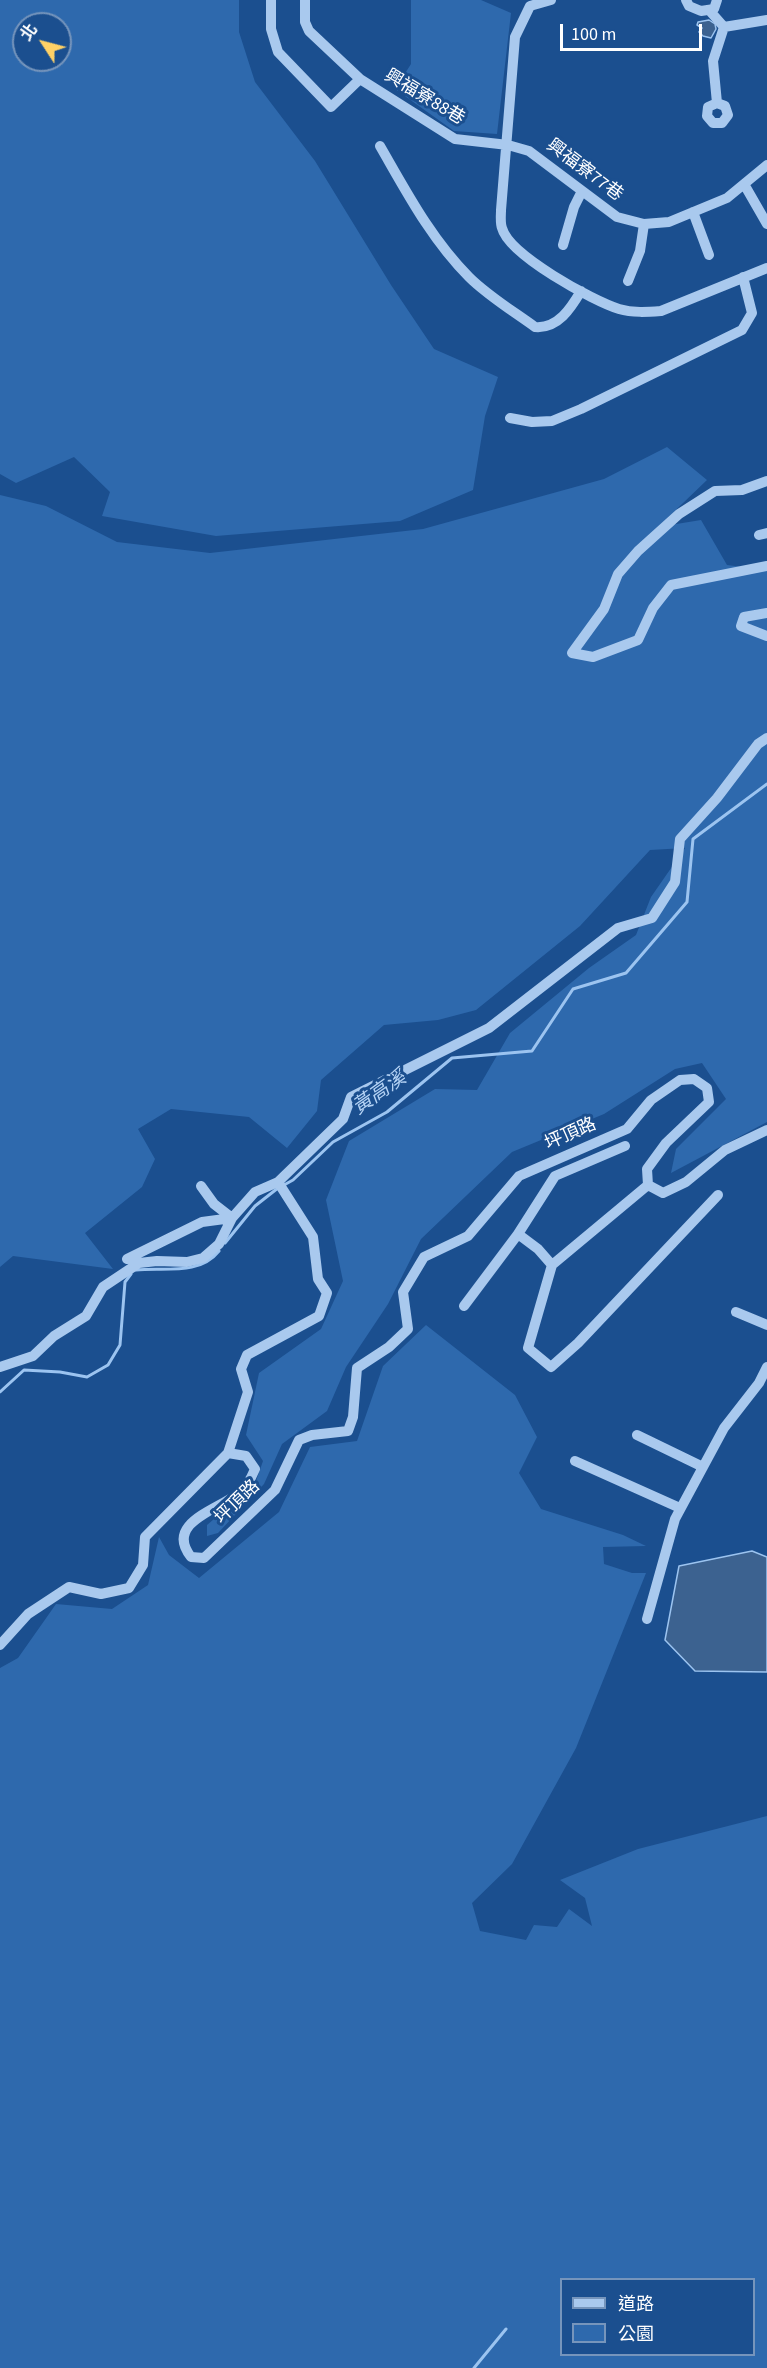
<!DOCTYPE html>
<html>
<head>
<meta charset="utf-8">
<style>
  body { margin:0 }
  #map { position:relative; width:767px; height:2368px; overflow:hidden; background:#1b4f8f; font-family:"Source Sans 3","Noto Sans TC",sans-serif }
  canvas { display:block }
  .legend { position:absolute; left:560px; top:2278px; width:195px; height:78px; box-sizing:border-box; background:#1b4f8f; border:2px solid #7695bc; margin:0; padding:8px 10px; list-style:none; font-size:18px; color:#fff }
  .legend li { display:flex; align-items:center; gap:12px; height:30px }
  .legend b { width:30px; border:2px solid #7695bc }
  .north { position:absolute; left:12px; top:12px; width:60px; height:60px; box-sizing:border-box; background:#1b4f8f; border:2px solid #7695bc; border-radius:50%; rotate:306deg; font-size:16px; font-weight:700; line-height:24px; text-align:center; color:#fff }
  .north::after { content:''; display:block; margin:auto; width:21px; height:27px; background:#ffd166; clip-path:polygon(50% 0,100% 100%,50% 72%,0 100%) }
  .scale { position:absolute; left:560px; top:24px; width:142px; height:27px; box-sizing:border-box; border:3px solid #fff; border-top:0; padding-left:8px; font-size:18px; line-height:21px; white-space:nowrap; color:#fff; -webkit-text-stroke:4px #1b4f8f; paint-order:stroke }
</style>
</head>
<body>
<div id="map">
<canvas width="767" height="2368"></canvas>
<ul class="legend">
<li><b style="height:8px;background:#a9c9ee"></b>道路</li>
<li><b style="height:16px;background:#2e69ad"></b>公園</li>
</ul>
<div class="north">北</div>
<div class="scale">100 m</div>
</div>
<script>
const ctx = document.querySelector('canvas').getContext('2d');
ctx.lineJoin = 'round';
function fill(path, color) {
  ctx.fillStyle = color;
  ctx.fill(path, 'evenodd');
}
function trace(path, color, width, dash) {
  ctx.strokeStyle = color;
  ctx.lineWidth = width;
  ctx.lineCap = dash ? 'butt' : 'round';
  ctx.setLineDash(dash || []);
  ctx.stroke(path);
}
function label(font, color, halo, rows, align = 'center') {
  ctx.font = font + ' "Source Sans 3","Noto Sans TC",sans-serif';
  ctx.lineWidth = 6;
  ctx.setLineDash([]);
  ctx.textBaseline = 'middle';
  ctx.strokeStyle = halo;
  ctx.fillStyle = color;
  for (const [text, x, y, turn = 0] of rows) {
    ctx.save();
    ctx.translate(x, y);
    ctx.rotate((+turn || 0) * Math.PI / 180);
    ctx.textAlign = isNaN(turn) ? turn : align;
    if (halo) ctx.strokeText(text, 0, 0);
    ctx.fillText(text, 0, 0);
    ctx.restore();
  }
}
fill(new Path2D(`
  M0 0H239V32L255 82 315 161 391 285 434 349 498 377 485 416 473 490 400 521 216 536 102 516 110 492 74 457 16 483 0 474ZM24 24H60V60H24Z
  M411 0H481L511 13 497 134 454 131 395 89 411 64Z
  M667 447 707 480 658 527 701 520 727 565 767 570V1122L671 1173 676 1149 726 1099 702 1063 675 1069 604 1114 512 1152 421 1239 388 1304 346 1367 327 1411 282 1444 264 1484 218 1533 207 1536V1525L255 1484 263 1461 246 1435 259 1373 321 1329 343 1281 326 1200 349 1141 435 1089 477 1090 510 1033 589 968 636 935 651 897 685 848 650 850 580 926 476 1010 438 1020 384 1025 321 1080 317 1111 287 1148 249 1117 171 1109 138 1129 155 1159 142 1187 85 1233 113 1269 13 1256 0 1267V495L46 506 117 542 210 553 423 529 604 479Z
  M426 1325 515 1395 537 1437 519 1473 541 1509 623 1535 646 1546 603 1547 604 1564 632 1573H646L576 1748 512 1864 472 1903 480 1931 526 1940 534 1925 557 1927 569 1909 592 1926 585 1898 560 1880 638 1849 767 1816V2368H0V1668L18 1658 56 1604 112 1609 148 1585 159 1537 169 1555 199 1578 279 1512 310 1447 357 1441 383 1366ZM562 2280H754V2354H562Z`), '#2e69ad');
const water = new Path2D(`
  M709 20 715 24 716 29 711 38 703 36 699 32 702 28 697 25 698 22Z
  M752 1551 767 1557V1672L695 1671 665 1640 679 1566Z`);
fill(water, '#3c6290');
trace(water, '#9cc4f0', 1.5);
trace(new Path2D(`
  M284 1185 293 1180 333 1142 387 1112 452 1058 532 1051 573 989 626 973 687 902 693 839 767 784
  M225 1243 255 1206 278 1188
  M136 1270C164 1267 199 1276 219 1251
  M0 1392 24 1370 60 1372 87 1377 108 1365 120 1345 125 1282 131 1274
  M474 2368 506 2329`), '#9cc4f0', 3);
trace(new Path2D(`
  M271 0V29L278 52 331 107 360 79
  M305 0V22L309 31 360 79 455 139 508 145 529 151 617 217 644 224 669 222 727 198 767 165
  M551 0 530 6 515 37 501 210C501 215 500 223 502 228 509 255 593 301 619 309 633 313 647 312 661 311L767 268
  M686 0 689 6 701 11 714 9 717 0
  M709 10 724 27 713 61 717 103
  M724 27 767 20
  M717 103 725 106 728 115 722 123H713L707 116 708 107Z
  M380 146C406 191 431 239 469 277 488 296 513 311 535 327 558 329 571 308 581 291
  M744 184 767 224
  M693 212 709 255
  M563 245 574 207 582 191
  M628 281 640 251 644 224
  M510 418 532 422 552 421 581 409 742 330 752 313 743 277
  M767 481 742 490 715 491 679 514 638 551 618 574 604 609 572 653 593 657 638 640 653 608 671 585 767 566
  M759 535 767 533
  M767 613 744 617 741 626 767 636
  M625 1146 555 1176 518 1234 538 1249 552 1265 528 1348 551 1367 578 1343 718 1195
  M127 1259 202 1222 232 1218 214 1204 201 1186
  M552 1265 648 1185
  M464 1306 518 1234
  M736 1312 767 1325
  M0 1367 33 1356 54 1336 86 1316 103 1287 139 1263 157 1261 187 1262 203 1258 219 1244 232 1218 255 1192 278 1182 343 1119 351 1097 489 1028 618 928 652 918 675 882 680 839 717 798 758 744 767 738
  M637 1435 703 1467
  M228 1453 248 1392 241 1369 247 1355 319 1316 327 1293 318 1279 313 1237 278 1182
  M575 1461 680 1508
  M647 1619 675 1519 724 1428 759 1383 767 1367
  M0 1645 28 1614 69 1587 101 1594 129 1588 143 1565 145 1537 228 1453 246 1456 255 1469C251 1479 246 1488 236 1495 214 1511 165 1524 191 1557L204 1558 275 1490 299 1440 312 1435 348 1431 353 1417 357 1368 389 1347 408 1329 403 1292 424 1257 468 1236 519 1176 627 1129 651 1100 680 1080 694 1079 707 1088 709 1102 666 1143 647 1169 648 1185 663 1193 686 1182 725 1150 767 1130`), '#a9c9ee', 10);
label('18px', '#fff', '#1b4f8f', [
  ["興福寮88巷",424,98,31],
  ["興福寮77巷",584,171,37],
  ["坪頂路",571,1135,-24],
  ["坪頂路",238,1503,-44]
]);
label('italic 20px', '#b5d3f5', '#1b4f8f', [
  ["黃高溪",380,1094,-35]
]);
</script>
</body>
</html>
